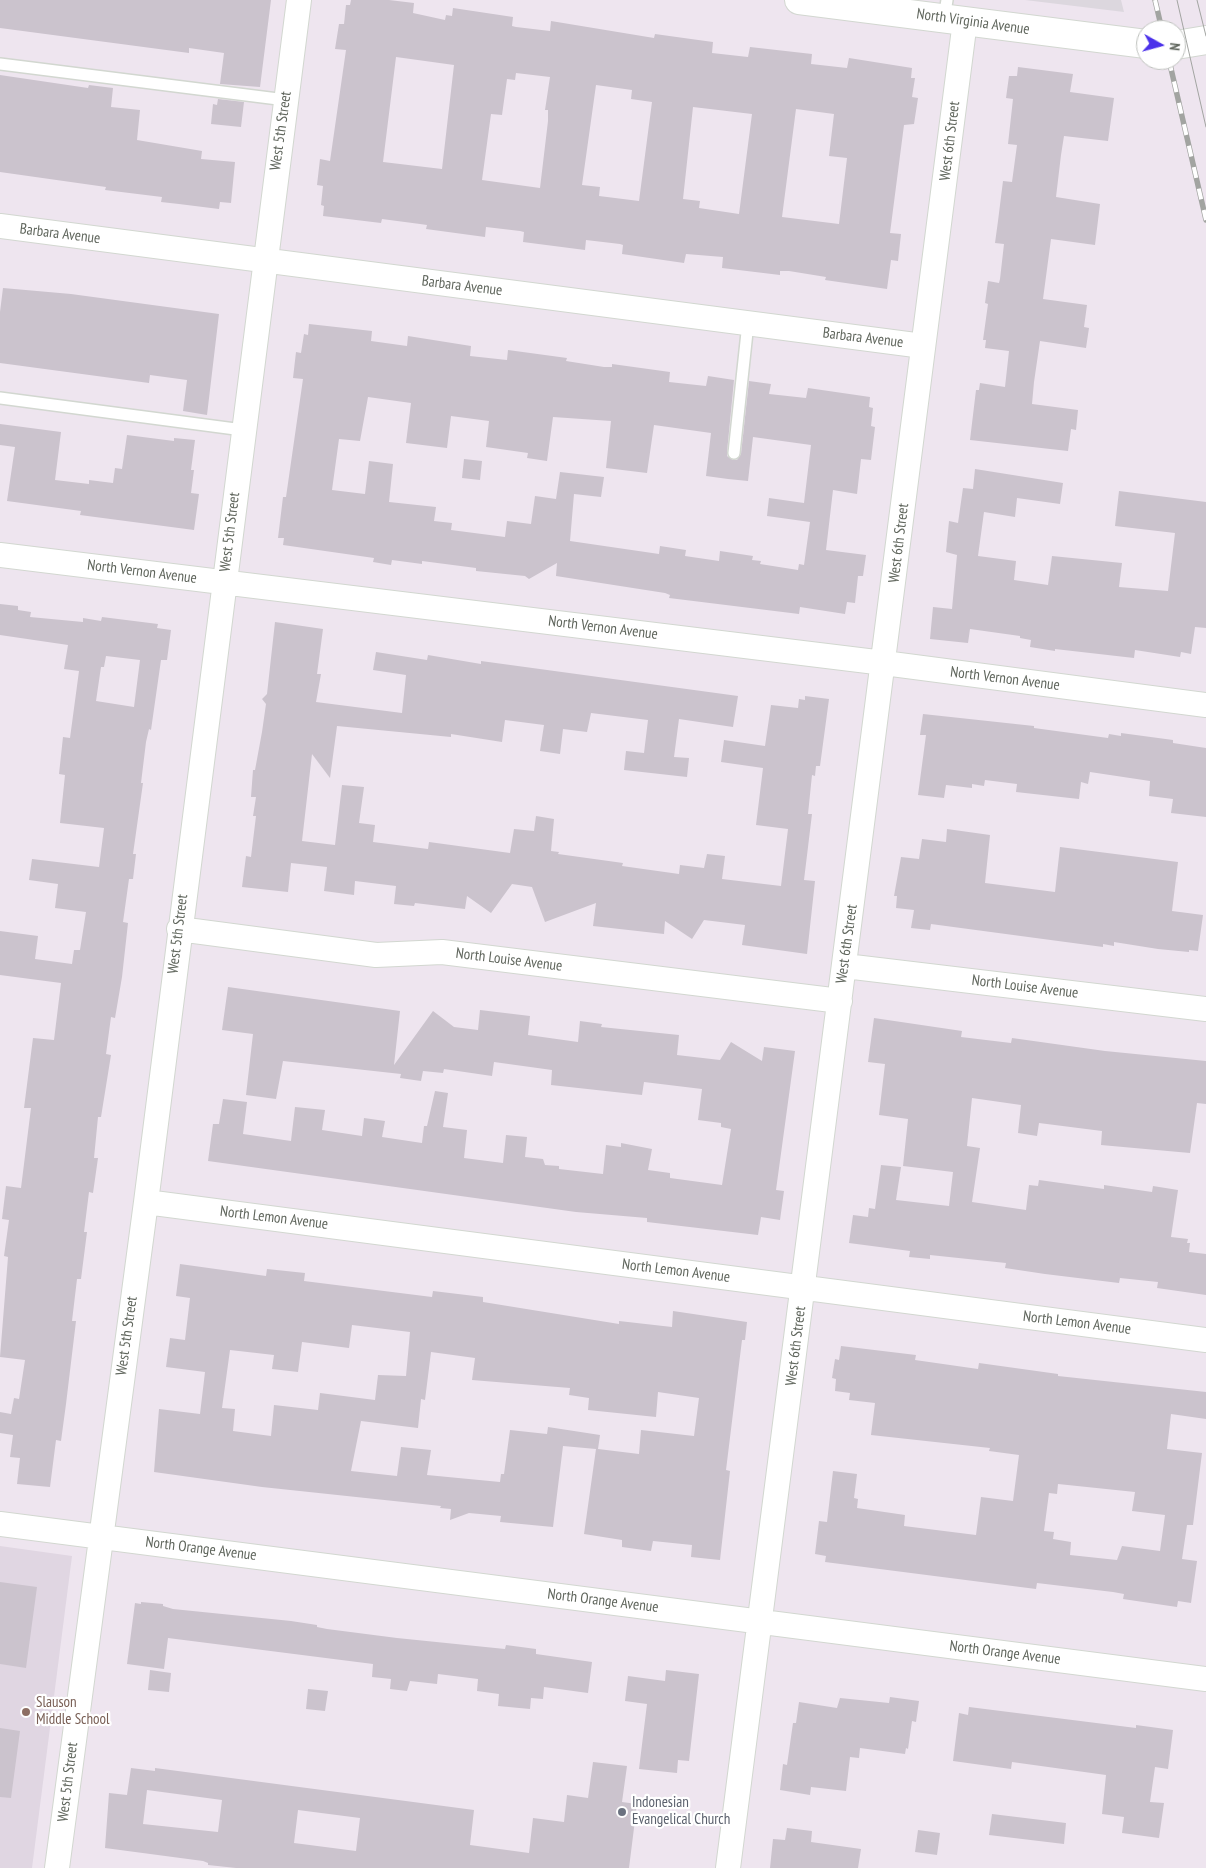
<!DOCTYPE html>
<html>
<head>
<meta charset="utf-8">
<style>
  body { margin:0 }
  #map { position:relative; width:1206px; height:1868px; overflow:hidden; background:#eee5ef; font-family:"PT Sans Narrow",sans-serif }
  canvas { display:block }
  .north { position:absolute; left:1136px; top:20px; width:50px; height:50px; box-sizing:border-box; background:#fff; border:1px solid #bfc2be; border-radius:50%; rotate:97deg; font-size:14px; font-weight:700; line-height:20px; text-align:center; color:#60665d }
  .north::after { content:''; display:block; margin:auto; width:18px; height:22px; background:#4b31ea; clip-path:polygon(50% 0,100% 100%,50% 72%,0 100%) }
</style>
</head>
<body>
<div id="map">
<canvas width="1206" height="1868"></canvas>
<div class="north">N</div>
</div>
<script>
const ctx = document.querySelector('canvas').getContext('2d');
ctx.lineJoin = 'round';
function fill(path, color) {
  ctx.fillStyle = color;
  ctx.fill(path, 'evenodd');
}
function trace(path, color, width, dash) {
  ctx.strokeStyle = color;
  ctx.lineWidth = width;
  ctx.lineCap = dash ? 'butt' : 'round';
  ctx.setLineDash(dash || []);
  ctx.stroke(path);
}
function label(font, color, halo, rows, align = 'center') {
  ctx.font = font + ' "PT Sans Narrow",sans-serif';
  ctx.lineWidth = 4.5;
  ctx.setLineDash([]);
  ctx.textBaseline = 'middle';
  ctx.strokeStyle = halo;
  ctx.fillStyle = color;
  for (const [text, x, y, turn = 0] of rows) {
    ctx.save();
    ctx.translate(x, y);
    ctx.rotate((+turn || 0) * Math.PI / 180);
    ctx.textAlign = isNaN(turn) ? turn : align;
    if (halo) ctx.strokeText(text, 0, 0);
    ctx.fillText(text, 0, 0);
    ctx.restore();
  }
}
fill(new Path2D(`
  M1025 0H1121L1124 12Z`), '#dcd7de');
fill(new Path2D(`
  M0 1546 72 1556 32 1868H0Z`), '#e0d6e2');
fill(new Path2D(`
  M0 0H271L260 87 220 84 224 53 189 48V53L0 28Z
  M351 0H389L414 3 413 13 445 20 446 15 452 16 453 8 513 17 512 26 516 27 550 31 551 21 654 38 655 34 691 39 713 42 712 53 748 57 750 47 812 54 811 64 847 68 849 58 912 68 911 78H915L912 97 918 98 914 124 904 125 890 233 901 234 898 261 891 260 887 289 825 280 826 277 789 271H780V275L722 268 723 257 686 254 684 263 622 254 623 245 620 244 586 240 585 250 523 242 524 232 520 231 486 227 485 237 426 229 427 225 420 224 382 219 381 223 323 216 324 206 321 205 323 186 317 185 320 159 330 161 346 50 335 49 339 24H344L346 5H350ZM396 57 454 65 442 169 383 162ZM516 73 550 77 545 110H548V121L540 188 482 180 491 114 502 115 507 79 515 80ZM596 85 632 90 631 99 652 102 639 201 599 196 600 187 582 185ZM693 107 752 114 739 214 699 208 700 201 683 199ZM796 109 834 114 829 156 847 158 839 224 782 217Z
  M1018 67 1073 74 1070 92 1114 98 1108 141 1064 136 1061 155 1056 197 1100 204 1095 245 1051 239 1043 299 1087 305 1084 327 1089 328 1086 348 1040 341 1034 382 1032 404 1078 410 1076 430 1071 429 1068 451 970 440 976 390H979L980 383 1005 387 1009 351 985 348 986 340H983L988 304 985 303 988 281 999 283 1000 279 1004 244 995 243 998 221 1003 181 1012 182 1017 145 1008 144 1013 99 1006 98 1009 76H1017Z
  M0 75 88 88 89 85 113 88 111 107 140 110 137 140 202 151 201 159 235 162 231 203 220 202 219 209 179 204 161 202 162 197 105 190 106 187 0 172Z
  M218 99 244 102 241 127 211 124 213 104 217 105Z
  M3 288 71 294 219 314 207 415 183 411 187 380 150 375 149 383 0 363V312Z
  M309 324 372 331 371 341 407 346 408 336 471 346 470 356 507 360 508 350 567 358 566 361 604 367H612V364L670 372 669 382 706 386 708 376 734 380 727 452V456L733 460H737L741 454 749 381 771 384 769 394 806 398 808 388 870 397 869 407 873 408 871 426 875 427 871 460 861 459 857 494 833 490 826 550 866 555 863 576H858L855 603 847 602 845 614 800 607 799 614 669 598 670 595 665 593 556 576 557 563 529 579 525 576 476 571V568L422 561V564L392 560 391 565 373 562 374 558 283 545 284 538H278L283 497H286L303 379 293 378 296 352 301 353 304 334 308 335ZM368 397 411 403 406 443 447 448 451 416 489 421 486 447 528 453 527 458 547 461 553 417 611 421 606 468 647 473 654 425 711 433 706 476 728 479 748 481 753 437 811 445 804 503 769 498 767 516 810 522 804 565 799 564 798 570 760 564 761 561 752 560 753 556 720 551 719 561 685 556 686 550 660 546 659 554 570 541 574 494 601 497 604 477 560 472 556 499 535 496 531 524 507 521 505 537 451 530 452 523 434 521 436 507 389 502 393 464 369 461 365 494 332 490 339 439 360 441Z
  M0 424 61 432 55 480 89 484V480L113 483 115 468 122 469 127 435 174 441V438L195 440 191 470H194L191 493 199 494 194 530 80 515 81 511 7 501 15 447 0 445Z
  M464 459 482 461 480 480 462 478Z
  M975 469 1063 483 1060 504 1017 498 1015 517 984 512 978 556 1016 561 1014 580 1048 585 1052 556 1122 563 1119 587 1168 591 1175 533 1115 526 1119 491 1206 502V628L1195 627 1191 654 1181 652 1180 657 1135 650 1134 658 1055 649V651L1030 647 1031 640 1020 638V636L970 629 968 643 930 639 933 607 952 609 957 555 946 552 949 521 958 523 963 488 973 489Z
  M0 604 18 606V610L31 612 30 617 83 622V618L101 621 102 617 158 624 157 628 171 630 167 660H161L151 730 149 729 146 742 141 783H143L133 854H136L133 879H129L123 922 128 923 122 977 115 1018 111 1017 106 1054 111 1055 101 1117H98L94 1158H98L93 1193 89 1192 84 1232H87L81 1279H77L72 1321H76L66 1404 61 1441 56 1440 50 1487 17 1484 20 1458 10 1457 13 1435 0 1433V1412L11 1414 14 1398 19 1399 25 1360 0 1357 8 1257 4 1256 9 1220 2 1219 6 1186 21 1188 31 1108H24L33 1038 54 1040 61 983 0 975V931L38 936 35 959 72 964 74 950H80L86 912 55 908 58 884 29 880 32 859 99 867 104 828 60 823 65 775 59 774 63 737 70 738 79 671 64 669 68 645 0 635ZM106 656 140 660 134 707 96 701 101 667H104Z
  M275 622 323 629 317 674H321L316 702 402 713 406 675 373 670 376 652 427 660 428 655 481 664V661L738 696 733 727 679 719 674 757 689 758 687 777 624 770 626 751 644 753 648 720 591 713 587 732 563 729 560 754 540 751 544 725 505 720 502 742 451 734V737L337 726 330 778 312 754 302 841 335 845 342 785 364 787 359 823 375 825 373 842 428 849 429 842 510 853 514 829 534 831 536 816 554 819 551 851 559 852 558 854 623 863 622 866 679 874 680 865 704 868 707 854 725 856 722 879 781 886 788 829 756 825 763 768 721 762 724 740 765 746 771 705 798 708 799 699 805 700V696L829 699 820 766H816L815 776 812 775 808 814H812L804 880 815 881 807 954 742 945 745 925 704 920 692 939 665 921 664 934 593 926 596 903 545 922 532 887 512 884 491 913 467 896 465 909 415 903 414 906 394 904 396 886 355 881 354 895 324 891 327 867 291 863 288 892 242 887 246 856 251 857 256 816H253L256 797H251L253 770H255L262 732 266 704 262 699 267 694Z
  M923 714 1034 726V728L1108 738 1109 734 1121 736V733L1173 740V743L1206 748V817L1171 813 1173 799 1149 796 1150 781 1090 772 1088 784 1081 782 1079 799 1016 792 1017 784 985 780 984 786 972 784V788L946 785 944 798 918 795 926 735H920Z
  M947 829 990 835 985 883 1055 892 1060 847 1178 862 1172 911 1203 915 1198 951 1189 950V952L1158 949 1114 942V946L1103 944V947L931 924 930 930 911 928 914 910 896 908 897 896H894L901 857 919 859 922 839 946 842Z
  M228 987 400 1011 394 1065 433 1011 454 1027 478 1030 480 1010 530 1016 528 1035 578 1042 580 1021 602 1024 601 1027 679 1035 677 1055 720 1060 731 1042 762 1061 764 1047 795 1051 776 1190 784 1191 780 1220 761 1217 758 1235 647 1222V1218L576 1212 208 1161 213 1124H219L223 1099 247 1102 243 1134 291 1141 295 1107 325 1110 322 1130 362 1136 364 1118 385 1121 382 1137 422 1143 424 1126H427L435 1091 448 1093 443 1127 467 1130 464 1158 503 1163 506 1135 527 1137 525 1157 543 1159 545 1165 559 1166V1169L603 1174 606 1145 621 1147V1143L652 1149 648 1170 670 1173V1178L722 1185 731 1129 721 1127V1123L698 1120 702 1089 644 1082 642 1095 551 1085 552 1070 494 1062 492 1076 444 1069 443 1073 423 1071 421 1081 400 1078 401 1074 283 1061 276 1099 246 1095 253 1034 222 1030Z
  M874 1018 962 1031 961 1037 1011 1043 1012 1038 1105 1051 1206 1061V1104L1197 1103 1190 1153 1101 1145 1102 1131 1039 1123 1037 1136 1018 1133 1021 1105 972 1098 967 1146 980 1148 972 1202 1026 1210 1029 1185 1038 1186 1039 1180 1104 1189V1185L1152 1192 1153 1186 1178 1190 1171 1237 1188 1239 1187 1243H1190L1189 1252 1206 1254V1295L1157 1288 1158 1282 1120 1278 1119 1283 1045 1274 1005 1268 1006 1263 930 1255V1259L909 1257 910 1251 849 1243 853 1215 868 1217 869 1208 875 1209 881 1165 901 1167 896 1200 949 1206 953 1172 903 1166 908 1119 879 1115 885 1064 868 1062Z
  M180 1264 266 1276 267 1269 305 1273 304 1281 432 1297 433 1291 483 1297V1302L619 1324V1321L672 1327 673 1311 747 1322 745 1340H742L726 1470 730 1471 720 1560 691 1557 692 1545 653 1541 651 1551 622 1547V1540L584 1534 596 1449 563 1446 553 1527 500 1522 501 1516 469 1513 450 1520 451 1509 440 1508 441 1506 262 1487 154 1472 159 1409 200 1414 205 1372 166 1367 170 1338 185 1340 190 1298 176 1296ZM352 1325 410 1332 406 1376 378 1375 375 1400 320 1393 318 1410 274 1405 271 1436 233 1431 235 1409 222 1408 230 1350 274 1355 272 1369 298 1372 302 1342 349 1348ZM431 1352 475 1358 472 1380 570 1388 569 1395 589 1398 588 1410 656 1417 658 1392 699 1398 694 1436 641 1430 639 1454 598 1449 600 1435 548 1427 547 1434 510 1430 504 1474H501L500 1482 427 1475 431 1450 401 1447 397 1476 351 1471 361 1421 418 1428 421 1399 425 1400Z
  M841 1346 916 1355 915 1360 978 1369 979 1363 1058 1374V1376L1206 1392V1419L1171 1414 1167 1449 1202 1453 1193 1525H1187L1182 1559 1197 1561 1191 1603 1178 1601 1177 1607 1123 1599 1124 1594 1113 1592 1037 1583 1036 1589 825 1562 826 1556 815 1554 819 1521 827 1522 833 1471 857 1474 854 1498 858 1499 857 1508 905 1515 904 1526 976 1535 981 1497 1013 1501 1019 1455 989 1451 990 1448 871 1435 875 1403 849 1400 850 1393 835 1391 836 1379 832 1378 835 1359 839 1360ZM1058 1484 1135 1492 1132 1511 1165 1515 1160 1551 1122 1546 1117 1560 1070 1555 1071 1542 1053 1539 1054 1532 1044 1531 1049 1493 1057 1494Z
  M0 1582 37 1587 26 1668 0 1664Z
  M141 1602 163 1604V1606L173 1609 291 1621 317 1625V1627L327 1629 397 1638 505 1649 506 1645 536 1649V1654L592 1662 588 1693 544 1687 543 1699 531 1698 530 1709 498 1706 499 1694 477 1691 478 1679 438 1674 437 1684 410 1681 407 1691 390 1689 391 1679 372 1677 373 1664 168 1638 164 1669 127 1664 135 1603 141 1604Z
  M150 1670 171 1673 169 1692 148 1690Z
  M666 1670 699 1674 689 1761 678 1760 677 1773 639 1769 647 1704 625 1701 628 1676 665 1681Z
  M308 1689 328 1691 325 1711 306 1709Z
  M890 1697 919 1701 916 1722 912 1721 908 1749 906 1748 905 1754 860 1748 859 1758 850 1757 846 1791 811 1787 810 1795 780 1790 783 1764 787 1765 793 1723H796L799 1702 837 1708 840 1698 889 1703Z
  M969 1707 1136 1728V1725L1173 1730 1168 1769 1155 1767 1150 1802 1164 1803 1159 1838 1122 1833 1124 1817 1102 1814 1106 1775 1012 1762 1011 1769 953 1761 959 1713 968 1715Z
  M0 1728 20 1731 11 1798 0 1797Z
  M593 1762 627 1766 622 1802 637 1804 629 1868H236L208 1865V1863L203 1861 105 1848 109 1793 127 1795 131 1768 155 1771V1768L474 1810 470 1845 529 1853 533 1818 564 1822 567 1795 588 1798ZM147 1790 222 1800 218 1832 143 1824ZM298 1810 360 1818 356 1851 294 1843Z
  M992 1814 1066 1823 1064 1844 989 1835Z
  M787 1828 812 1831 811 1842 861 1849 858 1868H770L773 1839 785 1840Z
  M918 1830 940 1833 937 1855 915 1852Z`), '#cbc3cd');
const service = new Path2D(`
  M944 18 947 0
  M0 64 286 100
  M0 398 243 430
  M734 453 748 323`);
const minor = new Path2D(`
  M0 226 923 346
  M0 555 884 663 1206 705
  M179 929 376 955 442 952 840 1001
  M845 966 1206 1009
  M146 1202 1206 1340
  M0 1524 1206 1679
  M57 1868 146 1202 299 0
  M728 1868 965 21`);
const tertiary = new Path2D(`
  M799 0 1146 44
  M1176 45 1206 40`);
trace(service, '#d2d7d0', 14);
trace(minor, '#d2d7d0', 26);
trace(tertiary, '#d2d7d0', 30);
trace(service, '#fff', 11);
trace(minor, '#fff', 24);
trace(tertiary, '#fff', 28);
trace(new Path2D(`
  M1177 0 1206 127
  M1197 0 1206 36`), '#a2a4a1', 1);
const rail = new Path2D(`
  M1155 0 1162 30
  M1169 60 1206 220`);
trace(rail, '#a2a4a1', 5.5);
trace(rail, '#fff', 4, [11]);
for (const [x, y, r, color] of [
  [26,1712,5,"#8d6e63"],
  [622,1812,5,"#6b7280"]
]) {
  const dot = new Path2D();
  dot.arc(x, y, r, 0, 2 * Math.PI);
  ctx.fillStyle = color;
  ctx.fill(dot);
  trace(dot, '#fff', 2);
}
label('15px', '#60665d', '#fff', [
  ["North Virginia Avenue",973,22,8],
  ["West 5th Street",281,131,-82],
  ["West 6th Street",950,141,-83],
  ["Barbara Avenue",60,234,7],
  ["Barbara Avenue",462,286,7],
  ["Barbara Avenue",863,338,7],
  ["West 5th Street",230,532,-83],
  ["West 6th Street",899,543,-83],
  ["North Vernon Avenue",142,572,7],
  ["North Vernon Avenue",603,628,7],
  ["North Vernon Avenue",1005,679,7],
  ["West 5th Street",178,934,-83],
  ["West 6th Street",847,944,-82],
  ["North Louise Avenue",509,960,7],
  ["North Louise Avenue",1025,987,7],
  ["North Lemon Avenue",274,1218,7],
  ["North Lemon Avenue",676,1271,7],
  ["North Lemon Avenue",1077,1323,7],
  ["West 5th Street",127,1336,-82],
  ["West 6th Street",796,1346,-83],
  ["North Orange Avenue",201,1549,7],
  ["North Orange Avenue",603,1601,7],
  ["North Orange Avenue",1005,1653,7],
  ["West 5th Street",68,1782,-83]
]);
label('15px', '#785e54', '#fff', [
  ["Slauson",36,1703],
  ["Middle School",36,1720]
], 'left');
label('15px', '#5b616d', '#fff', [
  ["Indonesian",632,1803],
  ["Evangelical Church",632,1820]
], 'left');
</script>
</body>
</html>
